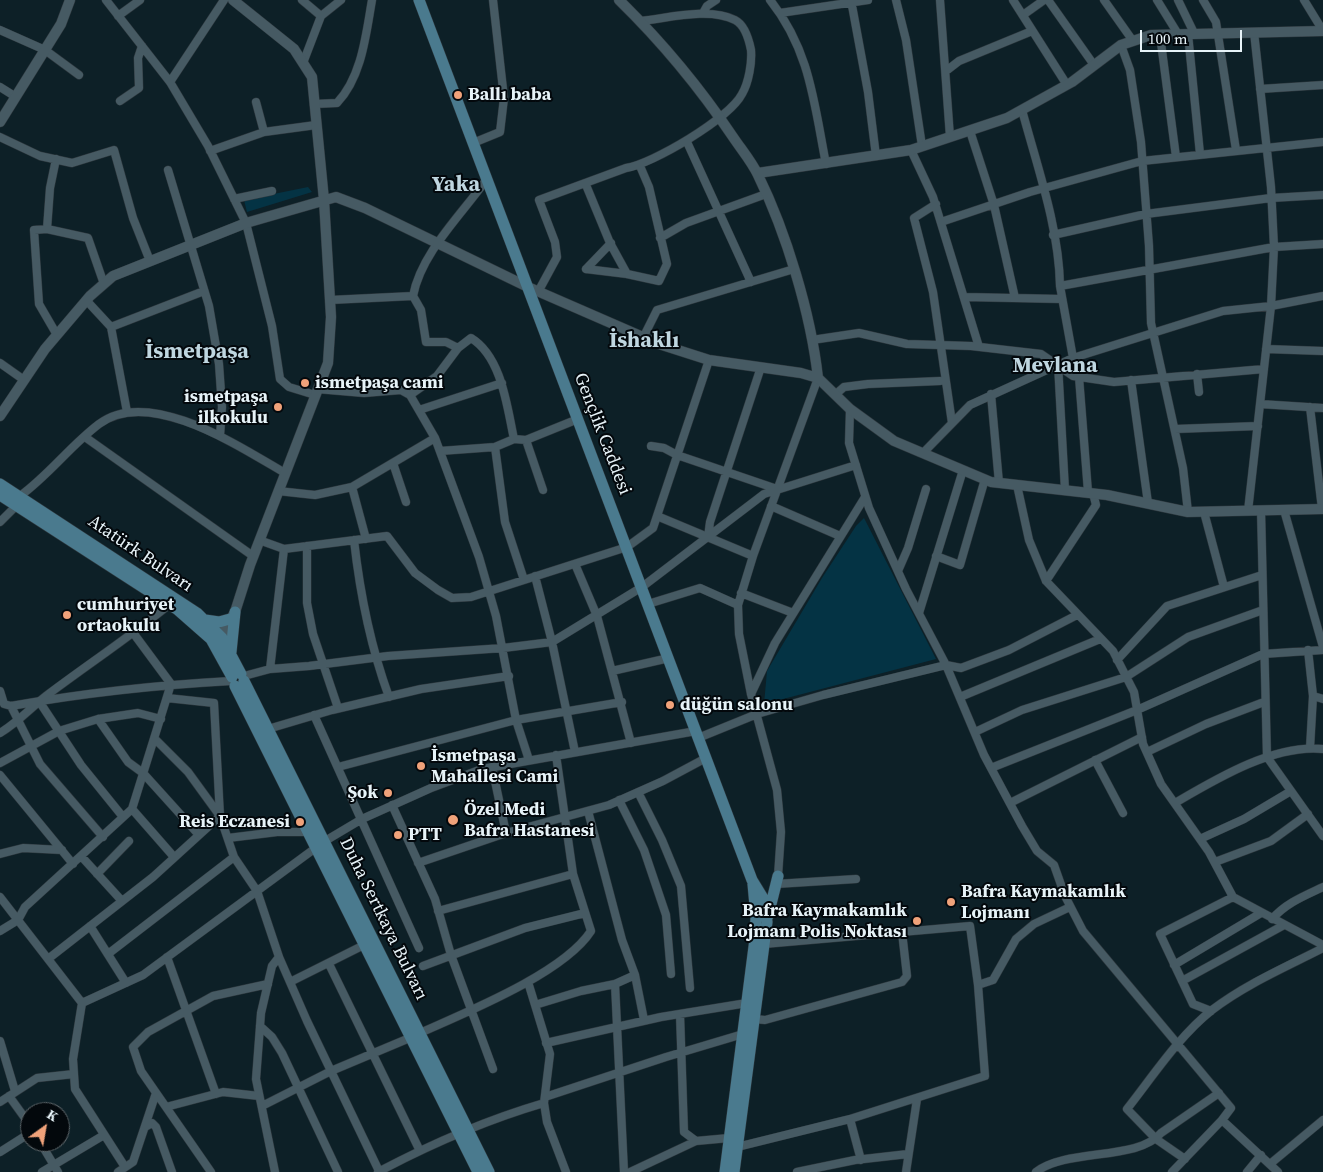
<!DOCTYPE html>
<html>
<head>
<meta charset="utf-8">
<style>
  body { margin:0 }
  #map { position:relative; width:1323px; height:1172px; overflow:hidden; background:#0d2027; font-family:"Source Serif 4",serif }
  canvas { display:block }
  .north { position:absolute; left:20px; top:1102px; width:50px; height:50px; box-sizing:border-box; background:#03080c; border:1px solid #5e666a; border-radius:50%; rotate:32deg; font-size:14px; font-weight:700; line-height:20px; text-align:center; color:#e7f3f8 }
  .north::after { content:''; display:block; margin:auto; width:18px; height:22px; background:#f0a27a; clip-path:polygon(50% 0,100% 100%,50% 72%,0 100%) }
  .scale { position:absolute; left:1140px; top:30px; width:102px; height:22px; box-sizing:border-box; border:2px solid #e7f3f8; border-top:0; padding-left:6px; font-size:15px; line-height:18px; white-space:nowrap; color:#e7f3f8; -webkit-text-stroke:4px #03080c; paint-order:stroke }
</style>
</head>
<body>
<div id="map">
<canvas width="1323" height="1172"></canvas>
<div class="north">K</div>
<div class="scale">100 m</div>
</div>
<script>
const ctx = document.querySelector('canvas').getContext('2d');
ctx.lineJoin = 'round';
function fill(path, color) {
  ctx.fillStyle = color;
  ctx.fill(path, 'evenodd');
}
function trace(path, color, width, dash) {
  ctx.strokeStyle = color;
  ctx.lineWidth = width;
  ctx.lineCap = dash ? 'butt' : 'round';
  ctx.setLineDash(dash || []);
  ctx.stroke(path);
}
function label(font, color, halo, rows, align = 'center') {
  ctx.font = font + ' "Source Serif 4",serif';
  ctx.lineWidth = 4;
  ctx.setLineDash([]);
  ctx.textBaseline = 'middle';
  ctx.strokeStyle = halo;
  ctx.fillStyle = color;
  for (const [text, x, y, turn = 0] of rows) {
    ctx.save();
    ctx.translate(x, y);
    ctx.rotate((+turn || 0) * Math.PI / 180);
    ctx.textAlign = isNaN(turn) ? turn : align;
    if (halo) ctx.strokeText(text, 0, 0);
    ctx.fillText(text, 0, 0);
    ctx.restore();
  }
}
fill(new Path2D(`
  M308 187 312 192 247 212 244 200Z
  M864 518 936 659 764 704 767 671 822 578 856 526Z`), '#043344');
const minor = new Path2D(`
  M106 0 170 82 208 146 246 223 272 326 280 379 289 387 315 395
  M302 0 321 16
  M770 0C810 50 814 103 826 164
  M851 0 868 92 876 156
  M896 0 906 40 922 146
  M940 0 950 137
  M1013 0 1067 85
  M1048 0 1094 65
  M1104 0 1133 41
  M1157 0 1178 34
  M1178 0 1194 33
  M1203 0 1216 22 1236 150
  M1304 0 1323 31
  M703 13 707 6 716 0
  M780 13 868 0
  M1023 15 1044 0
  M118 16 140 0
  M0 30 45 50 79 75
  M1188 34 1200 154
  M1160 35 1176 157
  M1121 45 1130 70 1141 142 1149 246 1151 323 1183 468 1188 512
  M303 63 321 16 341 0
  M946 71 959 61 1032 31
  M170 82 224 0
  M0 87 16 97
  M1260 89 1323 85
  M120 101 139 88 138 58 142 46
  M256 102 264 132
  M314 104 337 103C362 77 366 34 372 0
  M1022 110C1037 166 1059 227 1060 286
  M970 131 994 205 1015 298
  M0 137 40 156 72 163 114 150 133 218 150 261
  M687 142 751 282
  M473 143 500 132 504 98 493 0
  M911 150 933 197 979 347
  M210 151 264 132 316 125
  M168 170 209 306 219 364 222 407 220 436
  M586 185 610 243 627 274
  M234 199 272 191
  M936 204 914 218 933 292 952 423
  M941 222 1030 192 1142 161 1323 142
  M47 229 50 188 56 159
  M1053 235 1146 214 1271 198 1323 195
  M660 238 686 223 766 194
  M586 269 627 274 659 281 667 264 649 187 640 166
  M586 269 611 243
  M538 292 557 257 555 242 539 200 626 168C652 164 729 119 742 94 749 82 752 62 751 50 749 40 745 25 735 20 709 7 669 18 641 21
  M964 297 1062 299
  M86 300 111 327 127 412
  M330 300 413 296
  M111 327 204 291
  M57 335 39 304 34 230 47 229 88 238 104 284
  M643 338 657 310 794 269
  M812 340 859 333 907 344 971 346 1041 354 1073 376 1114 382 1264 369
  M458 348 446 342H426L421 310 413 296C421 253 462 214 487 179
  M1266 349 1323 351
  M1073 358 1060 286 1274 247 1323 244
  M0 363 24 380
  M1058 364 1065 490
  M1197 374 1199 392
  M1079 377 1088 492
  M1131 380 1148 503
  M317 389 364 393 401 390 410 395 437 376 458 348 471 338C502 357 507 407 514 439
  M836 394 844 387 868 384 940 381
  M991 394 999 483
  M410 395 435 438 479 557 496 616 516 720 529 760
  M1260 404 1323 408
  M1310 407 1322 509
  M850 409 849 443 869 508 906 589 946 665 984 755 1022 826 1037 851 1054 865 1065 896 1083 931 1231 1108 1222 1120 1278 1172
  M419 410 502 383
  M1175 429 1258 426
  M85 437 253 556
  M526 440 543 490
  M651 446 664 448 677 455 777 489
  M495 447 505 522 524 580
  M440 451 495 447 514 439 526 440 578 419
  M923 453 970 405 1073 358 1223 311 1271 306 1323 296
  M393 463 406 502
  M1017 485 1029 540 1046 581 1113 651 1134 692 1143 744 1161 784 1209 852 1233 897 1323 945
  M352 487 366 539
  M278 491 315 495 352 487 435 438
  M20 496C49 475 70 446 99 424 149 386 240 447 285 473
  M771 506 840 536
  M1261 510 1267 757 1323 836
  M1284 510 1323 647
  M1248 511 1271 306 1274 247 1271 187 1254 32
  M1204 512 1224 587
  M657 516 753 556
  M0 522 16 506
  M708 537 710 522 761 367
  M259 540 284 549 387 536 415 573 438 590 452 598 471 597 627 547 653 528 709 360
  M354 540C360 594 370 645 389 697
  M307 546V603L313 634 338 708
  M936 556 960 565 985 479
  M575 564 597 616 631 743
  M898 571 908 548 926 489
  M535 576 552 642 575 752
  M1046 581 1096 505 1093 493
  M741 593 793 613
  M648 604 700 588 738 605
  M919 613 963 470
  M1308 650 1313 696 1310 748
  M1117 660 1167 606 1262 575
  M270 669 284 549
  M612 671 669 658
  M244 676 270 669 309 666 388 656 503 648 552 642 642 587 764 494 856 465
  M0 691 4 704 11 706C84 693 157 685 231 681
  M751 694 775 643 865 497
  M1313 696 1323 699
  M960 697 1100 639
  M39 701 81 765 123 817
  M11 706 40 764 103 837
  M314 715 419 948
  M98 719 128 762 143 773 199 835
  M268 729 332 710 421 689 509 676
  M975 732 1022 710 1126 677 1188 637 1263 610
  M0 733C20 721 32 706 50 693 90 663 131 636 170 604
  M698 738 757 714 823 695 946 665 961 668 1009 650 1077 615
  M155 739 188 772 220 816 234 857 257 891 279 957 307 1021 379 1171
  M1147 752 1206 724 1264 702
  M1095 760 1123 813
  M0 763 59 731 98 719 138 713 161 719
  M338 767 516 720 622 702
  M492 767 506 833
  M991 768 1137 710 1263 654 1323 650
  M0 775 73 864
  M638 792 662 840 681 886 690 988
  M619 800 644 850 666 915 671 974
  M1010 803 1142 737
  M1175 803C1216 779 1274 744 1323 749
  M392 805 435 899 451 955 493 1069
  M132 809 174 857
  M588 811 622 940 635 975 644 1020
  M228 838 277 832H309
  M1200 839 1244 819 1291 791
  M0 854 23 848 62 850
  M81 856 122 901
  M1215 862 1271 841 1308 814
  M418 863 506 833 609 805 663 781 706 758
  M97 874 129 841
  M778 876 781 832 777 790 751 694 739 634 738 605 753 556 818 378
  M776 884 856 879
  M0 897 82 1003
  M438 911 573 874
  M1272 919C1286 903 1304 896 1323 887
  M90 926 126 983
  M0 931 18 920 25 907 132 809 171 684 134 634
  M108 954 234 857
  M167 957 216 1094
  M48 959 153 877 220 816 214 703 167 698
  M329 964 420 1151
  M1174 965 1261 913
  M423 966 525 928 585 913
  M1182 981 1284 925
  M290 982 366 944
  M528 982 550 1054 544 1103 547 1122 566 1172
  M978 985 993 980 1016 939 1034 924 1070 907
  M535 1005 581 991 615 984
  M1211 1011 1193 1004 1160 934 1233 897
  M680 1014 684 1132 696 1141
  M754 1019 765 1020 902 982 907 976 902 932
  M260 1026 272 1037 282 1053 338 1172
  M420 1033C467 1012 564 973 591 931L573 874 556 755
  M0 1041 15 1091
  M546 1043 661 1017 747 1003
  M9 1096 30 1125
  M545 1097 666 1057 743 1034
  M0 1102 37 1078 74 1074
  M262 1106 331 1071 412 1037
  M166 1107 223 1092 259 1096
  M850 1119 861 1160
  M145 1127 152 1123 156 1127 172 1172
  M40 1142 58 1172
  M737 1147 850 1119 985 1076 978 985 970 926 764 944
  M0 1152 30 1133
  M1185 1159 1156 1139 1127 1109C1153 1076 1179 1036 1212 1010 1246 984 1286 967 1323 948
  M1270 1164 1323 1120
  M125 1167 75 1089 73 1059 82 1003 143 975 325 841 362 819 431 788 482 769 696 731
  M42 1172 104 1135
  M118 1172 133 1162 156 1093
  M211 1172 141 1071 133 1047 148 1032 213 996 268 984
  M275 1172 256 1079 261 1013 272 966 279 957
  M378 1172C431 1144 486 1120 544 1103
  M624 1172 615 984 635 975
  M630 1172 696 1141 729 1138
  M797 1172 855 1160 908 1154
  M906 1172 917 1099
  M1036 1172C1067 1148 1138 1161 1161 1133L1219 1093
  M1172 1172 1222 1120
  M1247 1172 1261 1155`);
const tertiary = new Path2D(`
  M619 0C661 41 700 88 733 137 741 149 752 162 758 175 786 232 811 314 818 378
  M0 122 61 24 70 0
  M758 173 911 150 1007 118 1072 82 1121 45 1151 35 1323 31
  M0 416 45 349 90 296 113 276 246 223 336 197 365 208 528 287 659 344 709 360 801 373 818 378 850 409 894 441 991 482 1107 495 1188 512 1323 509
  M220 645 225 629 235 612 250 565 328 363 331 317 324 200 312 77 294 49 233 0`);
const secondary = new Path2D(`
  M419 0 752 880 763 898 767 922 734 1172
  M0 484 197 613 222 638 241 674
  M0 495 178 610 211 639 232 677
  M205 620 219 622 230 619
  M231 652 235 612
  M244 681 489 1172
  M235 686 478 1172
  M768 916 778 876
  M725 1172 755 939 756 917 753 884`);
trace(minor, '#2e383e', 9);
trace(tertiary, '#2e383e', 11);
trace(secondary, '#2e383e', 12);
trace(minor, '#465a63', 8);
trace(tertiary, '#465a63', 10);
trace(secondary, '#4a7a8e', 11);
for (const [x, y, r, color] of [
  [458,95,5,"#f0a27a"],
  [305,383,5,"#f0a27a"],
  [278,407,5,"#f0a27a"],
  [67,615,5,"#f0a27a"],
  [670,705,5,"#f0a27a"],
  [421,766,5,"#f0a27a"],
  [388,793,5,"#f0a27a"],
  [453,820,6,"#f0a27a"],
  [300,822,5,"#f0a27a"],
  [398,835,5,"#f0a27a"],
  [951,902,5,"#f0a27a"],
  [917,921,5,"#f0a27a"]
]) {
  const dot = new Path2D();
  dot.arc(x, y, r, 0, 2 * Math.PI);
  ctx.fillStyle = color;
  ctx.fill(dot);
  trace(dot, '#03080c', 2);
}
label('bold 18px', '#e7f3f8', '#03080c', [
  ["Ballı baba",468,95],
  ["ismetpaşa cami",315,383],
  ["ismetpaşa",268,397,"right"],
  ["ilkokulu",268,418,"right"],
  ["cumhuriyet",77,605],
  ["ortaokulu",77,626],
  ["düğün salonu",680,705],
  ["İsmetpaşa",431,756],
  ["Mahallesi Cami",431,777],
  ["Şok",378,793,"right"],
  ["Özel Medi",464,810],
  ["Bafra Hastanesi",464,831],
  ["Reis Eczanesi",290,822,"right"],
  ["PTT",408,835],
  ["Bafra Kaymakamlık",961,892],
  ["Lojmanı",961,913],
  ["Bafra Kaymakamlık",907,911,"right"],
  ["Lojmanı Polis Noktası",907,932,"right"]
], 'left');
label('18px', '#e7f3f8', '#03080c', [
  ["Gençlik Caddesi",602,434,69],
  ["Atatürk Bulvarı",140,554,34],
  ["Duha Sertkaya Bulvarı",383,919,64]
]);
label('bold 22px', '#bfd6e0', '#03080c', [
  ["Yaka",456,185],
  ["İshaklı",644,341],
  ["İsmetpaşa",197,352],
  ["Mevlana",1055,366]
]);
</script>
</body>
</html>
